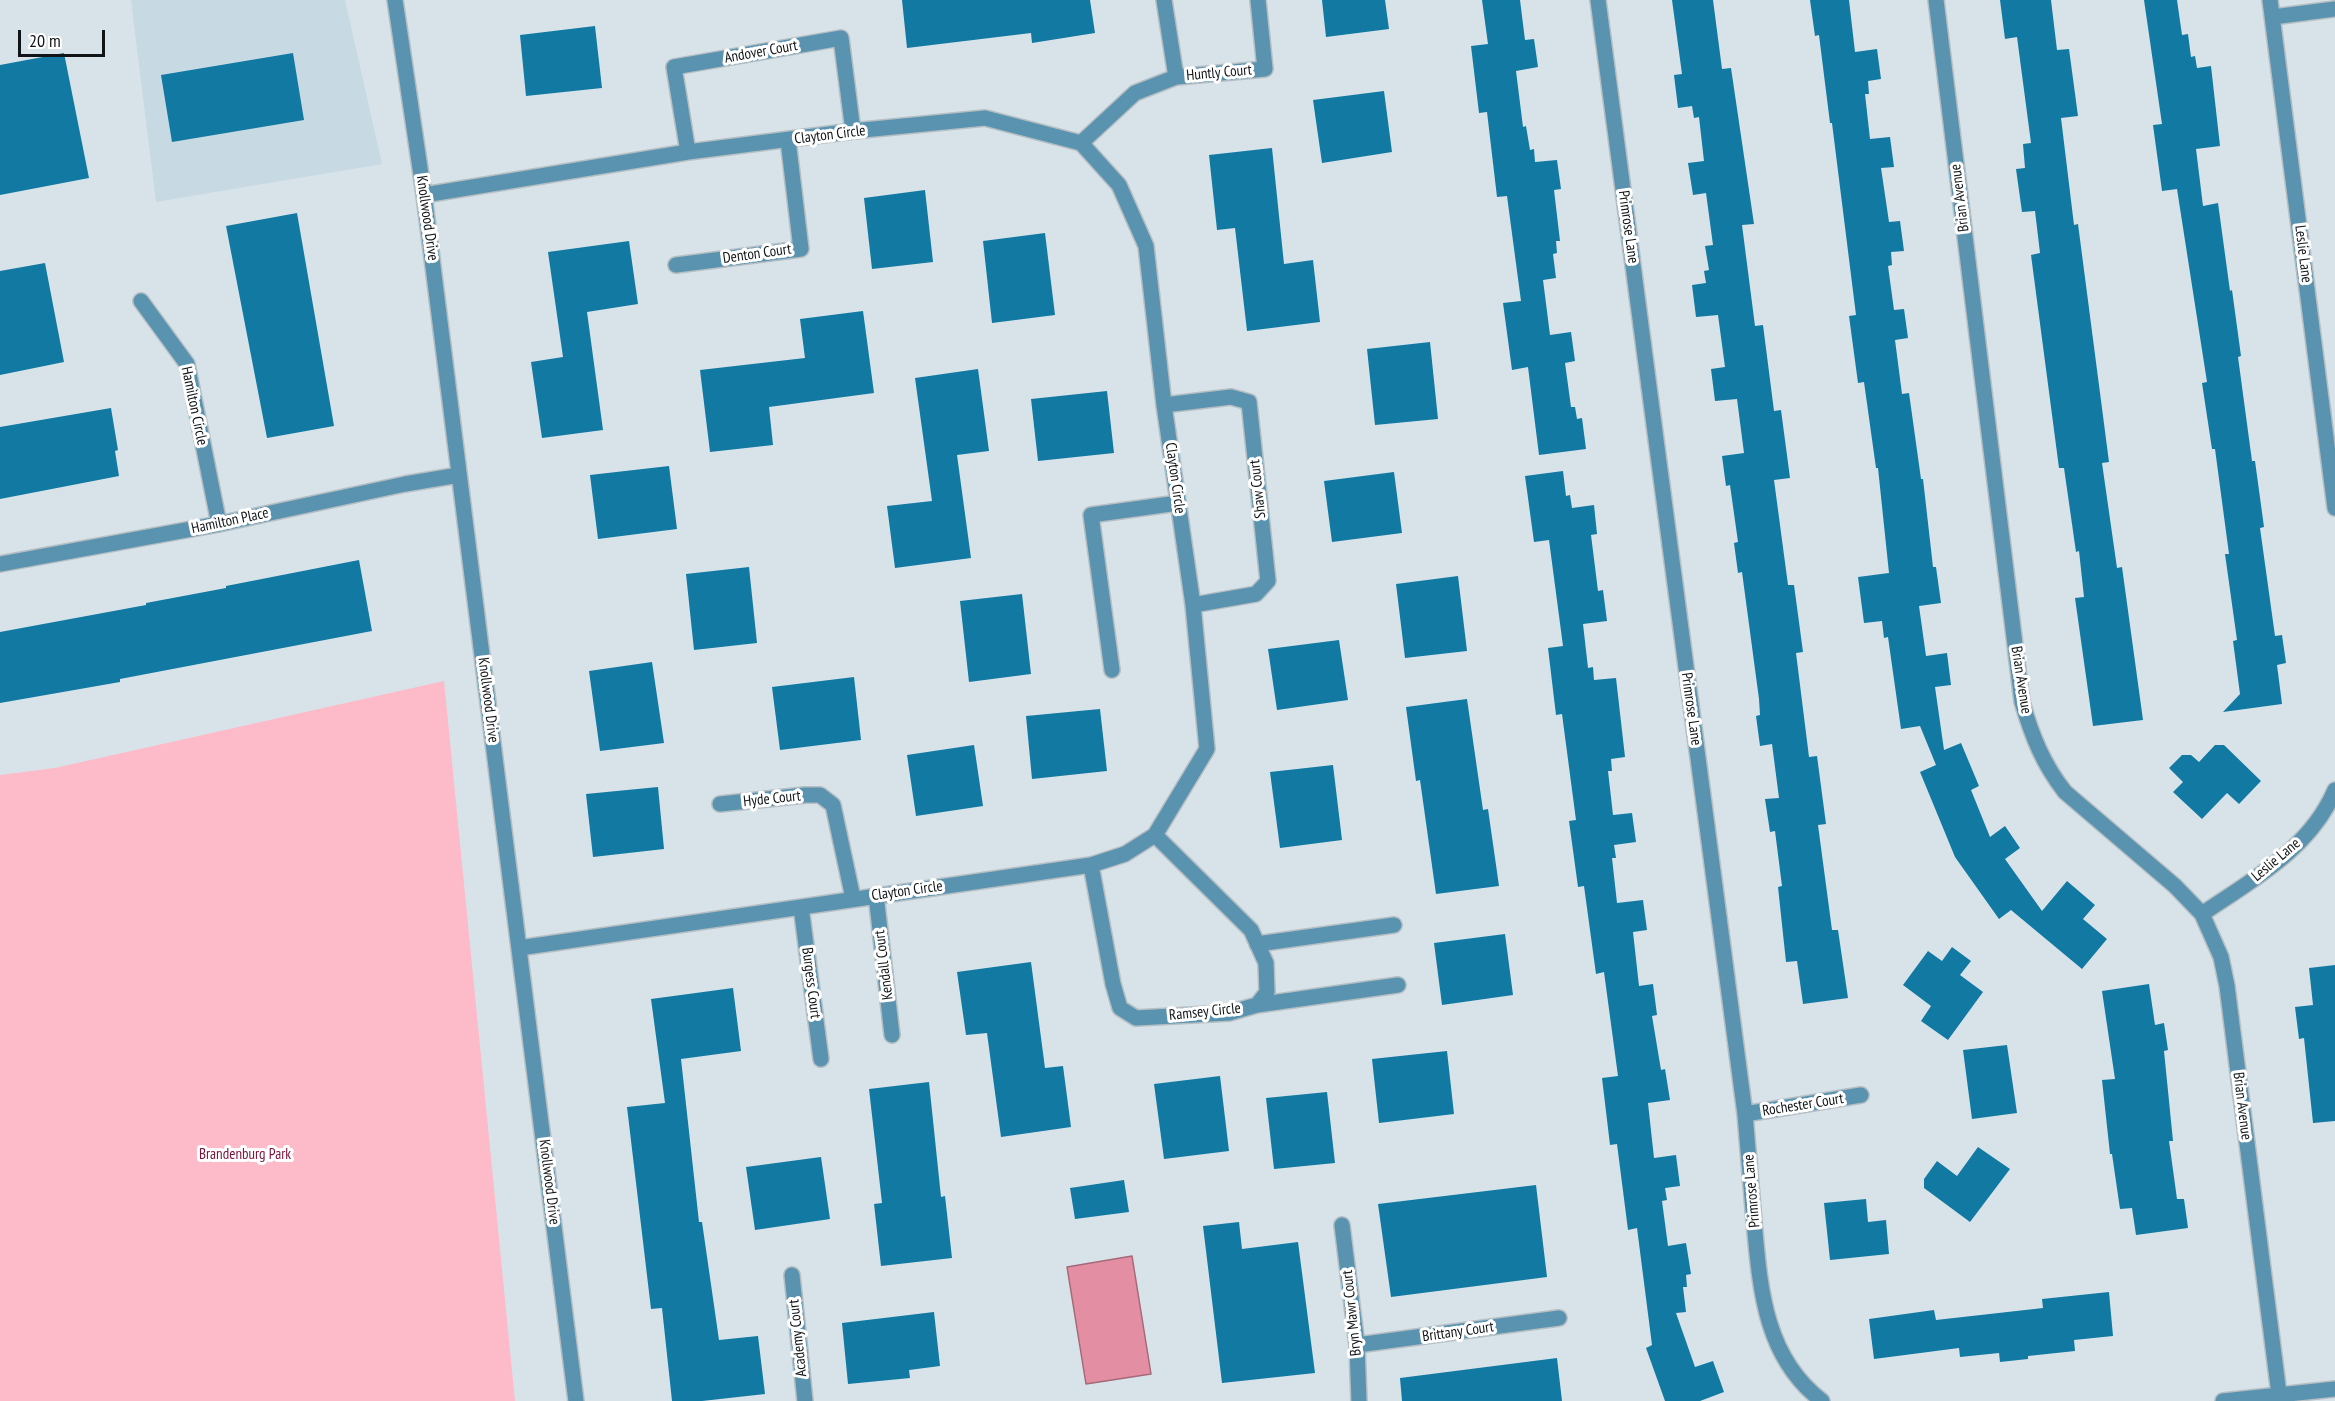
<!DOCTYPE html>
<html>
<head>
<meta charset="utf-8">
<style>
  body { margin:0 }
  #map { position:relative; width:2335px; height:1401px; overflow:hidden; background:#d8e3e9; font-family:"PT Sans Narrow",sans-serif }
  canvas { display:block }
  .scale { position:absolute; left:18px; top:30px; width:87px; height:27px; box-sizing:border-box; border:3px solid #111517; border-top:0; padding-left:8px; font-size:18px; line-height:21px; white-space:nowrap; color:#111517; -webkit-text-stroke:4px #fff; paint-order:stroke }
</style>
</head>
<body>
<div id="map">
<canvas width="2335" height="1401"></canvas>
<div class="scale">20 m</div>
</div>
<script>
const ctx = document.querySelector('canvas').getContext('2d');
ctx.lineJoin = 'round';
function fill(path, color) {
  ctx.fillStyle = color;
  ctx.fill(path, 'evenodd');
}
function trace(path, color, width, dash) {
  ctx.strokeStyle = color;
  ctx.lineWidth = width;
  ctx.lineCap = dash ? 'butt' : 'round';
  ctx.setLineDash(dash || []);
  ctx.stroke(path);
}
function label(font, color, halo, rows, align = 'center') {
  ctx.font = font + ' "PT Sans Narrow",sans-serif';
  ctx.lineWidth = 6;
  ctx.setLineDash([]);
  ctx.textBaseline = 'middle';
  ctx.strokeStyle = halo;
  ctx.fillStyle = color;
  for (const [text, x, y, turn = 0] of rows) {
    ctx.save();
    ctx.translate(x, y);
    ctx.rotate((+turn || 0) * Math.PI / 180);
    ctx.textAlign = isNaN(turn) ? turn : align;
    if (halo) ctx.strokeText(text, 0, 0);
    ctx.fillText(text, 0, 0);
    ctx.restore();
  }
}
fill(new Path2D(`
  M131 0H345L382 164 156 202Z`), '#c7d9e3');
fill(new Path2D(`
  M444 681 515 1401H0V775L55 768Z`), '#fdbac8');
const water = new Path2D(`
  M1132 1256 1151 1374 1086 1384 1067 1267Z`);
fill(water, '#e38ea2');
trace(water, '#a46a78', 1.5);
fill(new Path2D(`
  M902 0H1090L1095 33 1032 43 1031 33 907 48Z
  M1322 0H1385L1389 29 1326 37Z
  M1482 0H1520L1525 40 1534 39 1538 67 1516 71 1523 127 1526 126 1530 150 1534 149 1535 162 1557 160 1561 189 1554 190 1560 241H1556L1557 253 1553 254 1556 278 1543 280 1550 335 1571 332 1575 361 1565 363 1571 407H1575L1577 419 1582 418 1586 449 1539 455 1528 367 1512 370 1503 303 1521 301 1507 196 1497 197 1487 112 1479 113 1471 46 1488 44Z
  M1672 0H1713L1722 69 1731 68 1754 224 1742 225 1755 326 1763 325 1774 411 1781 410 1790 478 1774 480 1788 585H1794L1803 652 1796 653 1809 757 1817 756 1826 824 1818 825 1832 930H1838L1848 998 1803 1004 1797 961 1786 962 1778 887 1782 886 1775 831 1770 832 1765 799 1779 798 1772 744 1760 746 1756 716 1760 715 1759 699 1742 572 1738 573 1734 543 1738 542 1730 485 1726 486 1722 456 1744 453 1737 399 1715 401 1711 369 1725 367 1718 315 1696 317 1692 285 1706 283 1704 271 1709 270 1705 246 1713 245 1706 193 1693 195 1688 163 1704 161 1699 117 1694 118 1692 106 1678 108 1674 75 1682 74Z
  M1810 0H1849L1855 52 1877 49 1881 79 1868 81 1869 94H1865L1870 139 1890 137 1894 167 1881 168 1889 222 1900 221 1904 251 1891 252 1892 265 1888 266 1894 310 1904 309 1908 338 1895 340 1902 394 1909 393 1921 479H1923L1933 567H1936L1941 603 1919 606 1926 656 1947 653 1951 685 1935 687 1944 750 1961 743 1979 786 1971 790 1990 837 2005 826 2020 848 2005 859 2042 911 2067 881 2095 905 2083 919 2107 939 2082 969 2011 910 1999 919 1955 857 1920 772 1936 765 1920 726 1901 729 1888 637 1884 638 1882 621 1864 623 1858 577 1889 573 1878 468H1876L1864 382 1858 383 1849 316 1856 315 1832 123H1830L1819 35 1815 36Z
  M2000 0H2051L2057 50 2069 49 2078 116 2061 118 2074 225 2078 224 2109 462 2102 463 2117 568 2122 567 2143 720 2093 726 2075 598 2084 597 2079 551 2076 552 2064 468H2059L2031 255 2040 253 2035 211 2022 212 2016 169 2025 168 2023 144 2031 143 2017 37 2005 39Z
  M2144 0H2177L2182 35 2188 34 2191 57 2195 56 2197 68 2211 66 2220 146 2196 149 2203 206 2218 203 2230 291 2232 290 2241 356 2238 357 2252 461H2255L2264 527 2260 528 2275 636 2282 635 2286 663 2277 665 2282 704 2223 712 2240 694 2233 641 2237 640 2225 554H2229L2215 449H2212L2202 383 2207 382 2177 189 2162 191 2153 125 2162 124Z
  M595 26 602 88 526 96 520 35Z
  M64 53 89 178 0 195V65Z
  M293 53 304 120 172 142 161 75Z
  M1384 91 1392 152 1322 163 1313 100Z
  M1272 148 1284 264 1313 260 1320 322 1247 331 1235 228 1217 230 1209 155Z
  M925 190 933 262 872 269 864 198Z
  M297 213 334 426 267 438 226 226Z
  M1045 233 1055 315 992 323 983 241Z
  M629 241 638 304 587 312 603 430 542 438 531 362 563 357 548 252Z
  M45 263 64 362 0 375V271Z
  M863 311 874 393 769 407 773 445 710 452 700 370 805 358 800 319Z
  M1430 342 1438 419 1375 425 1367 349Z
  M978 369 989 451 957 455 971 558 895 568 887 506 932 501 915 378Z
  M1107 391 1114 453 1038 461 1031 399Z
  M111 408 118 450 115 451 119 476 0 499V427Z
  M669 466 677 529 598 539 590 475Z
  M1563 471 1566 496 1570 495 1572 508 1594 505 1597 534 1591 535 1598 591 1603 590 1607 621 1583 624 1588 668 1593 667 1594 680 1616 678 1625 757 1611 759 1612 771H1608L1613 815 1632 813 1636 842 1614 845 1616 858H1612L1617 903 1643 900 1647 930 1633 932 1639 986 1653 984 1657 1015 1652 1016 1661 1070 1665 1069 1670 1100 1648 1103 1654 1158 1676 1155 1680 1186 1665 1188 1667 1200 1662 1201 1668 1246 1686 1243 1691 1274 1686 1275 1687 1287H1683L1686 1312 1676 1313 1695 1367 1713 1361 1724 1392 1700 1401H1665L1646 1348 1652 1345 1637 1228 1628 1230 1617 1144 1610 1145 1602 1078 1618 1076 1604 972 1596 974 1584 886 1578 887 1569 821 1576 820 1562 714 1556 715 1548 648 1563 646 1549 540 1534 542 1525 476Z
  M1394 472 1402 533 1332 542 1324 481Z
  M359 560 372 631 120 679V682L0 703V632L146 605V603L226 588V586Z
  M749 567 757 643 694 650 686 574Z
  M1458 576 1467 651 1405 658 1396 584Z
  M1022 594 1031 674 969 682 960 601Z
  M1339 640 1348 700 1277 710 1268 649Z
  M652 662 664 743 600 751 589 671Z
  M854 677 861 740 780 750 772 687Z
  M1467 699 1483 810 1488 809 1499 886 1436 894 1420 780 1416 781 1406 707Z
  M1100 709 1107 771 1032 779 1026 716Z
  M974 745 983 806 916 816 907 755Z
  M2215 745H2224L2261 781 2239 804 2227 793 2202 819 2173 792 2183 782 2169 768 2182 755H2191L2199 762Z
  M1333 765 1342 840 1280 848 1270 772Z
  M658 787 664 849 593 857 586 794Z
  M1505 934 1513 995 1442 1005 1434 943Z
  M1952 947 1971 961 1960 975 1983 992 1948 1040 1921 1021 1931 1006 1903 985 1928 951 1942 961Z
  M1031 962 1045 1068 1063 1066 1071 1127 1001 1137 987 1033 966 1035 957 972Z
  M2335 965V1121L2313 1123 2304 1038 2299 1039 2295 1007 2313 1005 2309 968Z
  M2149 984 2155 1025 2164 1023 2168 1050 2164 1051 2173 1141H2169L2177 1199H2184L2188 1228 2136 1235 2132 1208 2120 1209 2112 1154H2110L2102 1080 2115 1079 2102 991Z
  M733 988 741 1051 681 1059 699 1222H702L719 1340 758 1336 765 1394 702 1401H672L662 1308 651 1309 627 1107 665 1103 651 999Z
  M2007 1045 2017 1113 1972 1119 1963 1050Z
  M1447 1051 1454 1114 1379 1123 1372 1059Z
  M1220 1076 1229 1151 1164 1159 1154 1084Z
  M929 1082 941 1197 945 1196 952 1258 881 1266 874 1204 882 1203 869 1089Z
  M1327 1092 1335 1163 1274 1169 1266 1098Z
  M1978 1147 2010 1169 1970 1222 1924 1188V1179L1937 1161 1957 1176Z
  M821 1157 830 1219 755 1230 746 1167Z
  M1124 1180 1129 1212 1075 1219 1070 1188Z
  M1536 1185 1547 1277 1391 1297 1378 1204Z
  M1866 1199 1868 1222 1886 1220 1889 1254 1830 1260 1824 1203Z
  M1239 1222 1242 1249 1298 1242 1315 1373 1222 1383 1203 1226Z
  M2109 1292 2113 1336 2074 1340 2075 1351 2028 1356V1359L2000 1362 1999 1353 1960 1357 1959 1348 1874 1359 1869 1319 1934 1310 1936 1320 2043 1308 2042 1299Z
  M934 1312 940 1366 909 1370 910 1378 848 1384 842 1323Z
  M1557 1358 1562 1401H1402L1400 1378Z`), '#1179a2');
const minor = new Path2D(`
  M395 0 424 195 576 1401
  M1164 0 1176 77
  M1598 0 1745 1114C1748 1150 1751 1185 1754 1221 1760 1287 1764 1357 1822 1401
  M1936 0 2022 702C2032 736 2043 764 2065 792L2175 886 2202 914 2221 957 2227 986 2279 1394
  M2270 0 2335 508
  M2273 17 2335 9
  M1081 143 1135 93 1176 77 1265 69 1258 0
  M688 152 674 67 841 38 853 131
  M424 195 688 152 853 131 985 118 1081 143 1119 185 1146 246 1164 405 1193 605 1207 749 1155 835 1125 854 1091 865 519 948
  M676 265 801 249 788 140
  M141 301 187 364 219 524
  M1164 405 1231 397 1249 402 1268 581 1256 594 1193 605
  M0 564 219 524 405 484 459 475
  M1112 670 1091 515 1178 503
  M720 804 805 795H820L833 805 853 898
  M1091 865 1113 984 1120 1008 1136 1018 1229 1013 1257 1005 1267 992 1266 963 1251 930 1155 835
  M876 895 892 1035
  M801 907 821 1059
  M2202 914C2252 880 2310 849 2335 790
  M1257 944 1394 925
  M1257 1005 1398 985
  M1745 1114 1861 1095
  M1342 1225 1357 1345 1359 1401
  M792 1275 805 1401
  M1357 1345 1559 1318
  M2223 1401 2335 1389`);
trace(minor, '#b4bec3', 18);
trace(minor, '#5993b0', 15);
label('15px', '#111517', '#fff', [
  ["Andover Court",761,52,-10],
  ["Huntly Court",1219,73,-5],
  ["Clayton Circle",830,135,-7],
  ["Brian Avenue",1960,198,-97],
  ["Knollwood Drive",427,218,82],
  ["Primrose Lane",1628,227,82],
  ["Denton Court",757,254,-8],
  ["Leslie Lane",2303,254,83],
  ["Hamilton Circle",194,406,78],
  ["Clayton Circle",1175,478,82],
  ["Shaw Court",1258,489,-96],
  ["Hamilton Place",230,521,-12],
  ["Brian Avenue",2021,680,81],
  ["Knollwood Drive",488,700,83],
  ["Primrose Lane",1691,709,82],
  ["Hyde Court",772,799,-6],
  ["Leslie Lane",2276,860,-40],
  ["Clayton Circle",907,891,-8],
  ["Kendall Court",884,965,-97],
  ["Burgess Court",811,983,83],
  ["Ramsey Circle",1205,1012,-6],
  ["Rochester Court",1803,1105,-9],
  ["Brian Avenue",2242,1106,83],
  ["Knollwood Drive",549,1182,83],
  ["Primrose Lane",1752,1191,-95],
  ["Bryn Mawr Court",1352,1313,-96],
  ["Brittany Court",1458,1332,-8],
  ["Academy Court",798,1338,-96]
]);
label('15px', '#781338', '#fff', [
  ["Brandenburg Park",245,1155]
]);
</script>
</body>
</html>
